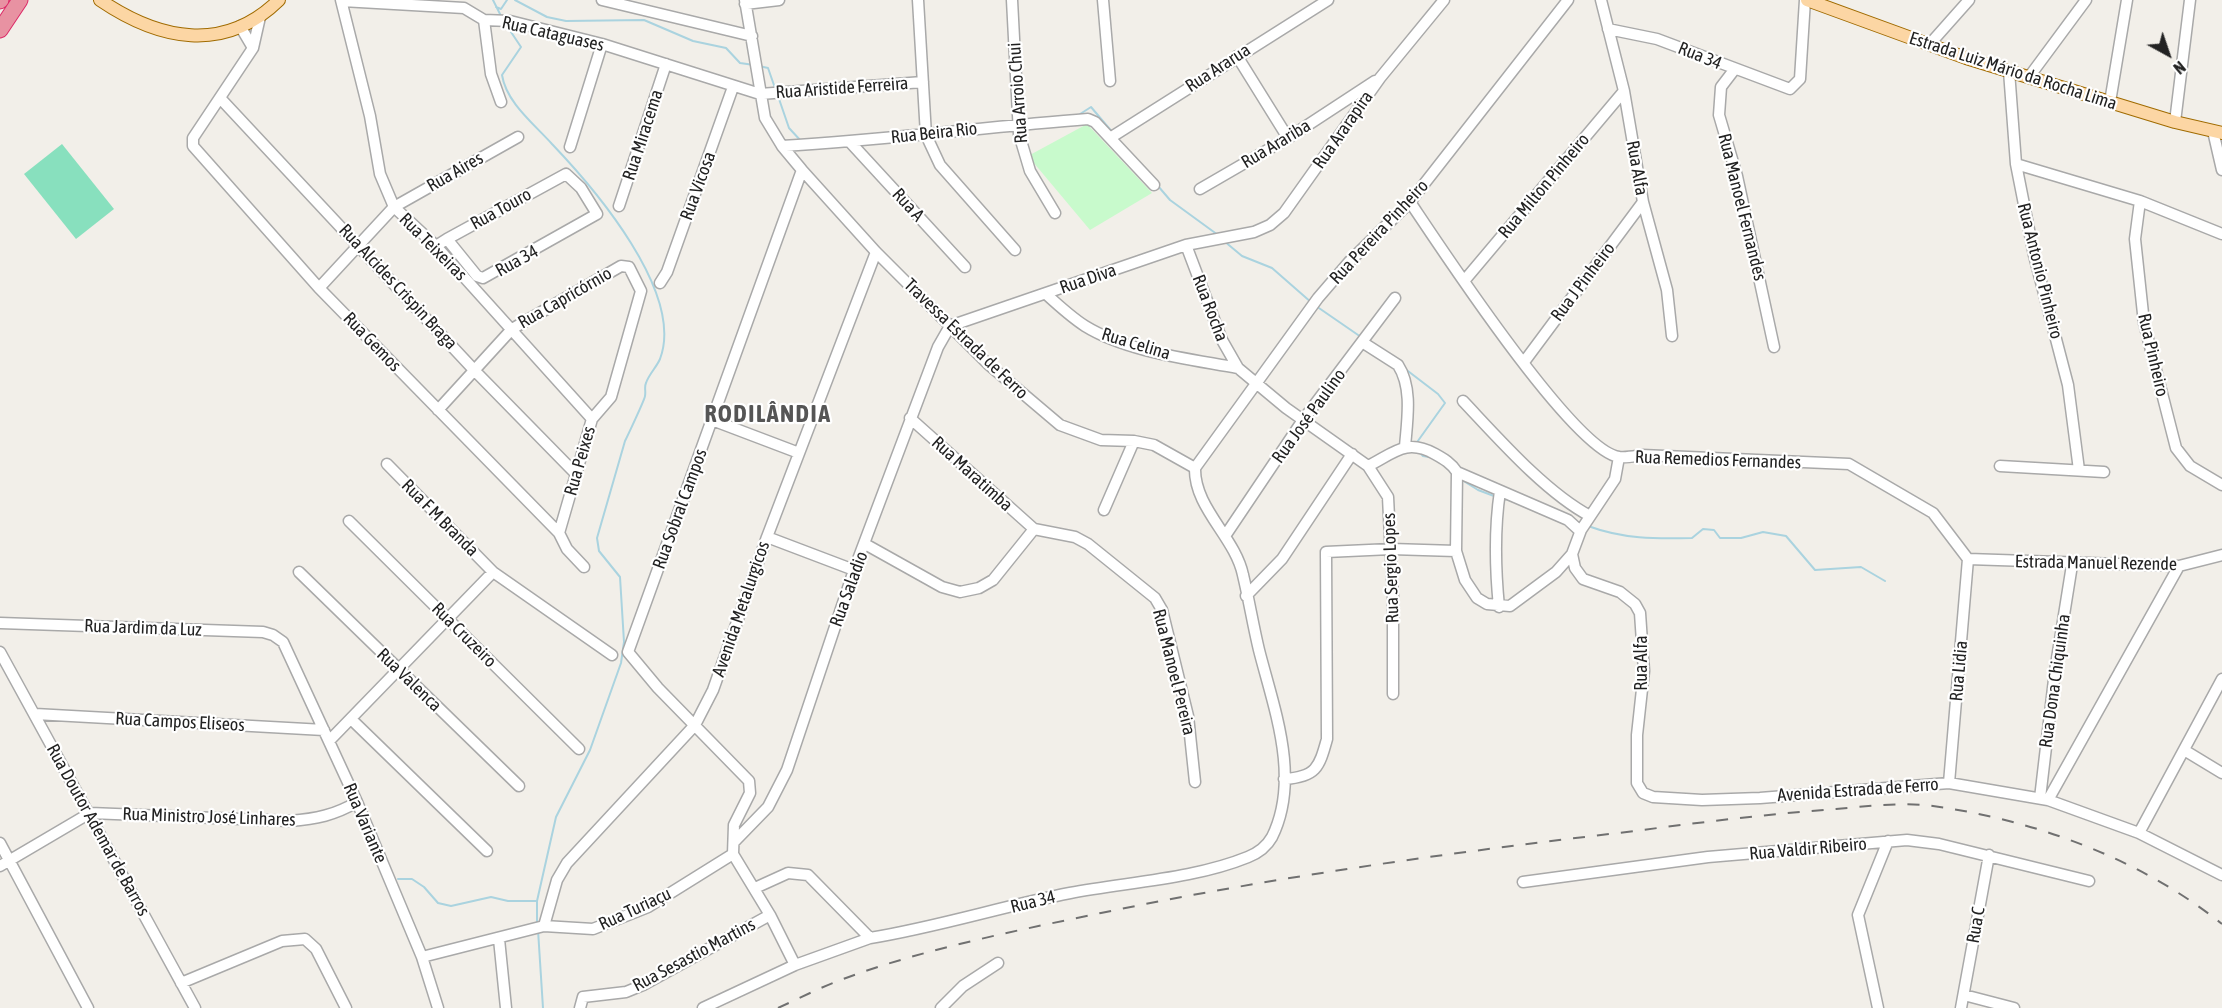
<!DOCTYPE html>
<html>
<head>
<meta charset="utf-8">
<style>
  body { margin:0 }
  #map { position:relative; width:2222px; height:1008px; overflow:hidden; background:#f2efe9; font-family:"Asap Condensed",sans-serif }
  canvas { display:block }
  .north { position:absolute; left:2138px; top:24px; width:60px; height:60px; -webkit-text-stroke:4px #fff; paint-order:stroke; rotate:140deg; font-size:16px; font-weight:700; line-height:24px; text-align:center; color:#222 }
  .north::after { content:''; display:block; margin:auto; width:21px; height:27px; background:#222; clip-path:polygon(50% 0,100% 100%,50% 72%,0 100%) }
</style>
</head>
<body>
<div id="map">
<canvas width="2222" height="1008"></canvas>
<div class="north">N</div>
</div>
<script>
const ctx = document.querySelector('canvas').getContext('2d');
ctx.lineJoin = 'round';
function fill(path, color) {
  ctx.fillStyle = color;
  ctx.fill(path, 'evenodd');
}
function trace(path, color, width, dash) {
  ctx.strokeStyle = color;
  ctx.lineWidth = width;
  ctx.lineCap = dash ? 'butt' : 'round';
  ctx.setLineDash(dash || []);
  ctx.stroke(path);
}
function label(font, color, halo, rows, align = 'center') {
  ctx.font = font + ' "Asap Condensed",sans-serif';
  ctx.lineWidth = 4.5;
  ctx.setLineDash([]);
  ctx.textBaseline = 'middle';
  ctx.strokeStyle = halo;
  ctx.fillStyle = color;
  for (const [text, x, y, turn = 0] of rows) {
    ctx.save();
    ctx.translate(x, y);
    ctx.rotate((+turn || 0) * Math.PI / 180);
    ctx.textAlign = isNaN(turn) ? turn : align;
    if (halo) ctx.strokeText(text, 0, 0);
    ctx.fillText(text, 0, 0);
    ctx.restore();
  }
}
fill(new Path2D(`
  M1087 124 1152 193 1090 230 1028 156Z`), '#c8facc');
fill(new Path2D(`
  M62 144 114 209 76 239 24 174Z`), '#88e0be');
trace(new Path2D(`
  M493 0 501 16
  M515 0 547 17 566 21 644 20 693 41 726 48 740 63 754 65
  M496 7 501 9 507 0
  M507 26 521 47 502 75C506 102 534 124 552 144 594 188 685 293 660 359 656 368 649 374 646 383 644 387 646 391 645 396 645 399 627 437 625 441L597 538 599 551 620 577 624 642 621 663 590 750 556 817 537 901V924
  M759 66 768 68 775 88
  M778 96 789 128 801 141
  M1077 116 1091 107 1113 133
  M1158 186 1170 200 1218 235
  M1224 241 1242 256 1272 268 1312 303
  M1316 306 1361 337
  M1404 368 1438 394 1445 403 1415 445
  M1419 452 1423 456 1429 457
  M1462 480 1478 490 1494 496
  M1503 498 1514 502
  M1588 526C1623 539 1655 539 1692 538L1703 529 1714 530 1720 538H1741L1763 532 1786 536 1815 570 1861 567 1885 581
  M398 879H412L424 887 438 903 451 906 491 897 508 901H537
  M538 930 543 1008`), '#aad3df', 2);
const minor = new Path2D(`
  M341 0 370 116 380 174 394 207 436 246 592 419
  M602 0 752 36
  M745 0 765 118 782 146 802 170 876 252 988 364 1060 425 1101 440 1134 441 1154 445 1195 468
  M918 0 926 135 940 165 1015 250
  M1012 0 1019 134 1030 171 1055 213
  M1103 0 1110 81
  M1601 0 1624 91 1643 202 1667 290 1672 336
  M342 1 464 8 484 20 510 21 602 44 760 94 923 82
  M745 4 779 0
  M260 17 253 48 193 138V146L319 288 559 533
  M484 20 491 74 501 102
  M240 26 253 48
  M1608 29 1657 39 1790 89 1800 79 1805 0
  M1929 45 1969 0
  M1237 56 1288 138
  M1734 70 1721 87 1719 115 1737 176 1774 347
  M2009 71 2016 164 2034 255 2068 385 2079 470
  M2029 77 2086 0
  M220 98 475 371 576 474
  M2110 102 2127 0
  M2175 122 2190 0
  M2213 131 2222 170
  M1110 138 1328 0
  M850 142 965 267
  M782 146C884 140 986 127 1088 119L1095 122 1154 185
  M570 147 602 44
  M2016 164 2140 201 2222 234
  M1200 189 1288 138 1375 81
  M2140 201 2135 239 2144 323 2176 448 2190 466 2222 485
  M1410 202C1441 248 1573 450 1619 457 1626 458 1635 456 1642 455L1849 464 1933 513 1968 559
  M619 206 666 64
  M1186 245 1222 340 1238 368 1286 408 1368 466 1388 497 1393 598V694
  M436 246 447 239 566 174 581 188 597 214 483 278 477 276 447 239
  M1464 281 1624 91
  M660 283 667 272 733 87
  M319 288 394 207 518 137
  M1046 294C1058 305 1071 317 1085 326 1127 352 1190 359 1238 368
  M950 326 1186 245 1254 232 1270 225 1284 213 1380 78 1444 0
  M1362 342 1398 365C1413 388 1407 421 1405 447
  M1524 362 1643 202
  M1463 401C1498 438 1545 492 1590 516
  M438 410 512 329 621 266 629 267 641 291 611 397 592 419 559 533
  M910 418 1034 529
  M712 420 799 453
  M387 464 493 572 612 655
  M1368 466C1394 453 1406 438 1435 454 1444 459 1451 463 1457 472L1456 551 1465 580 1477 598 1487 604 1510 606 1556 572 1572 554 1581 530 1615 479 1619 457
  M2000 466 2104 472
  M1195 468 1318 298 1349 262 1410 202 1568 0
  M1457 472 1568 520 1580 531
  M1104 510 1134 441
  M349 521 579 749
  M1034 529 1075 537 1088 544 1155 598 1162 610 1188 716 1195 782
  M559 533 567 549 584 567
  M1225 536 1303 420 1395 298
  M767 537 854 570
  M865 544 942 587 960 592 979 588 993 580 1034 529
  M1572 554 1575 568 1583 579 1620 592 1635 604 1640 613 1644 671 1637 735V783L1643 793 1653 797 1702 800 1760 798 1949 783 2048 800 2139 833 2222 875
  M1968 559 2179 566 2222 555
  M299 572 519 786
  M1246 596 1282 559 1352 454
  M1499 607C1495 567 1494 531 1500 491
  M0 623 263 632 273 635 283 642 357 802 422 957 438 1008
  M0 652 195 1008
  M35 714 324 730
  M351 719 487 851
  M329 741 493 572
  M2184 750 2222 773
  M1284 779C1316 777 1319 768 1327 739L1326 552 1391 549 1456 551
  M1949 783 1968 559
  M2040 798 2055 671 2072 565
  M2048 800 2179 566
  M2139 833 2222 679
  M734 842 768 807 787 770 854 570 938 347 950 326
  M0 843 88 1008
  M0 866 90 813 290 821C316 819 335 815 357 802
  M1523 882 1708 857 1907 840 1939 844 2089 881
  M755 888 788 873 808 875 870 938C938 927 1003 906 1070 893 1128 882 1194 879 1248 857 1258 853 1267 846 1272 837 1301 778 1274 709 1259 650 1253 625 1249 600 1243 575 1235 537 1194 508 1195 468
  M544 926 557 880 567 863 695 725 713 690 767 537 876 252
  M499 939 506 1008
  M422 957 544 926 593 929 648 907 733 854
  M795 965 770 915 733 854 734 825 750 793 749 781 658 688 628 652 802 170
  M181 983 282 941 305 939 316 949 346 1008
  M1964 995 2014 1008
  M580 1008 583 997 626 992 643 985 770 915
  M703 1008 795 965 870 938
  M941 1008 963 986 998 963
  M1878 1008 1858 915 1888 841
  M1961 1008 1989 855`);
const major = new Path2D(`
  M100 0C159 40 224 54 279 0
  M1807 0 1966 58 2175 122 2222 133`);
const highway = new Path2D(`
  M0 1 1 0
  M0 30 20 0`);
trace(minor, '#a9a9a9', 13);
trace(major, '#a06b00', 14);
trace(highway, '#dc2a67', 17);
trace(minor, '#fff', 10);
trace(major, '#fcd6a4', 12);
trace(highway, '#e892a2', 15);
trace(new Path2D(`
  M778 1008C800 998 823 986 846 978 924 949 1019 930 1101 913 1279 876 1454 852 1635 831 1702 822 1769 814 1836 809 1867 806 1902 802 1933 806 2035 820 2141 859 2222 924`), '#707070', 2, [12, 12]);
label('18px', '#222', '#fff', [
  ["Rua Cataguases",553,34,13],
  ["Rua 34",1700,56,22],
  ["Rua Ararua",1218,68,-33],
  ["Estrada Luiz Mário da Rocha Lima",2013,71,18],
  ["Rua Aristide Ferreira",842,88,-4],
  ["Rua Arroio Chui",1018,93,-94],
  ["Rua Ararapira",1343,130,-55],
  ["Rua Beira Rio",934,133,-6],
  ["Rua Miracema",643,135,-72],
  ["Rua Arariba",1276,144,-31],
  ["Rua Alfa",1637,168,80],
  ["Rua Aires",455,172,-30],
  ["Rua Vicosa",698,186,-70],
  ["Rua Milton Pinheiro",1544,186,-50],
  ["Rua A",908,205,48],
  ["Rua Manoel Fernandes",1742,207,76],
  ["Rua Touro",501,209,-29],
  ["Rua Pereira Pinheiro",1379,232,-47],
  ["Rua Teixeiras",433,247,45],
  ["Rua 34",517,261,-29],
  ["Rua Antonio Pinheiro",2040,271,76],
  ["Rua Diva",1088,279,-19],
  ["Rua J Pinheiro",1583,282,-53],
  ["Rua Alcides Crispin Braga",398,287,47],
  ["Rua Capricórnio",565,298,-30],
  ["Rua Rocha",1210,308,69],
  ["Travessa Estrada de Ferro",966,339,44],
  ["Rua Gemos",372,342,46],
  ["Rua Celina",1136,344,17],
  ["Rua Pinheiro",2153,355,77],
  ["Rua José Paulino",1309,416,-54],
  ["Rua Remedios Fernandes",1718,460,2],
  ["Rua Peixes",580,461,-74],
  ["Rua Maratimba",972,474,42],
  ["Rua Sobral Campos",680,509,-70],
  ["Rua F M Branda",440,518,45],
  ["Estrada Manuel Rezende",2096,563,1],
  ["Rua Sergio Lopes",1391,568,-92],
  ["Rua Saladio",849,589,-70],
  ["Avenida Metalurgicos",741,609,-71],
  ["Rua Jardim da Luz",143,628,2],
  ["Rua Cruzeiro",464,635,45],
  ["Rua Alfa",1641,663,-90],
  ["Rua Lidia",1959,671,-85],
  ["Rua Manoel Pereira",1174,672,76],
  ["Rua Valenca",409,680,44],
  ["Rua Dona Chiquinha",2055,681,-82],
  ["Rua Campos Eliseos",180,722,3],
  ["Avenida Estrada de Ferro",1858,790,-4],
  ["Rua Ministro José Linhares",209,817,2],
  ["Rua Variante",365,823,67],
  ["Rua Doutor Ademar de Barros",98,830,61],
  ["Rua Valdir Ribeiro",1808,849,-5],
  ["Rua 34",1033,902,-14],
  ["Rua Turiaçu",635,909,-25],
  ["Rua C",1976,925,-80],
  ["Rua Sesastio Martins",694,955,-28]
]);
ctx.letterSpacing = '1.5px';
label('bold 24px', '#555', '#fff', [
  ["RODILÂNDIA",768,414]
]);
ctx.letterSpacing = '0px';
</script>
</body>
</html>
